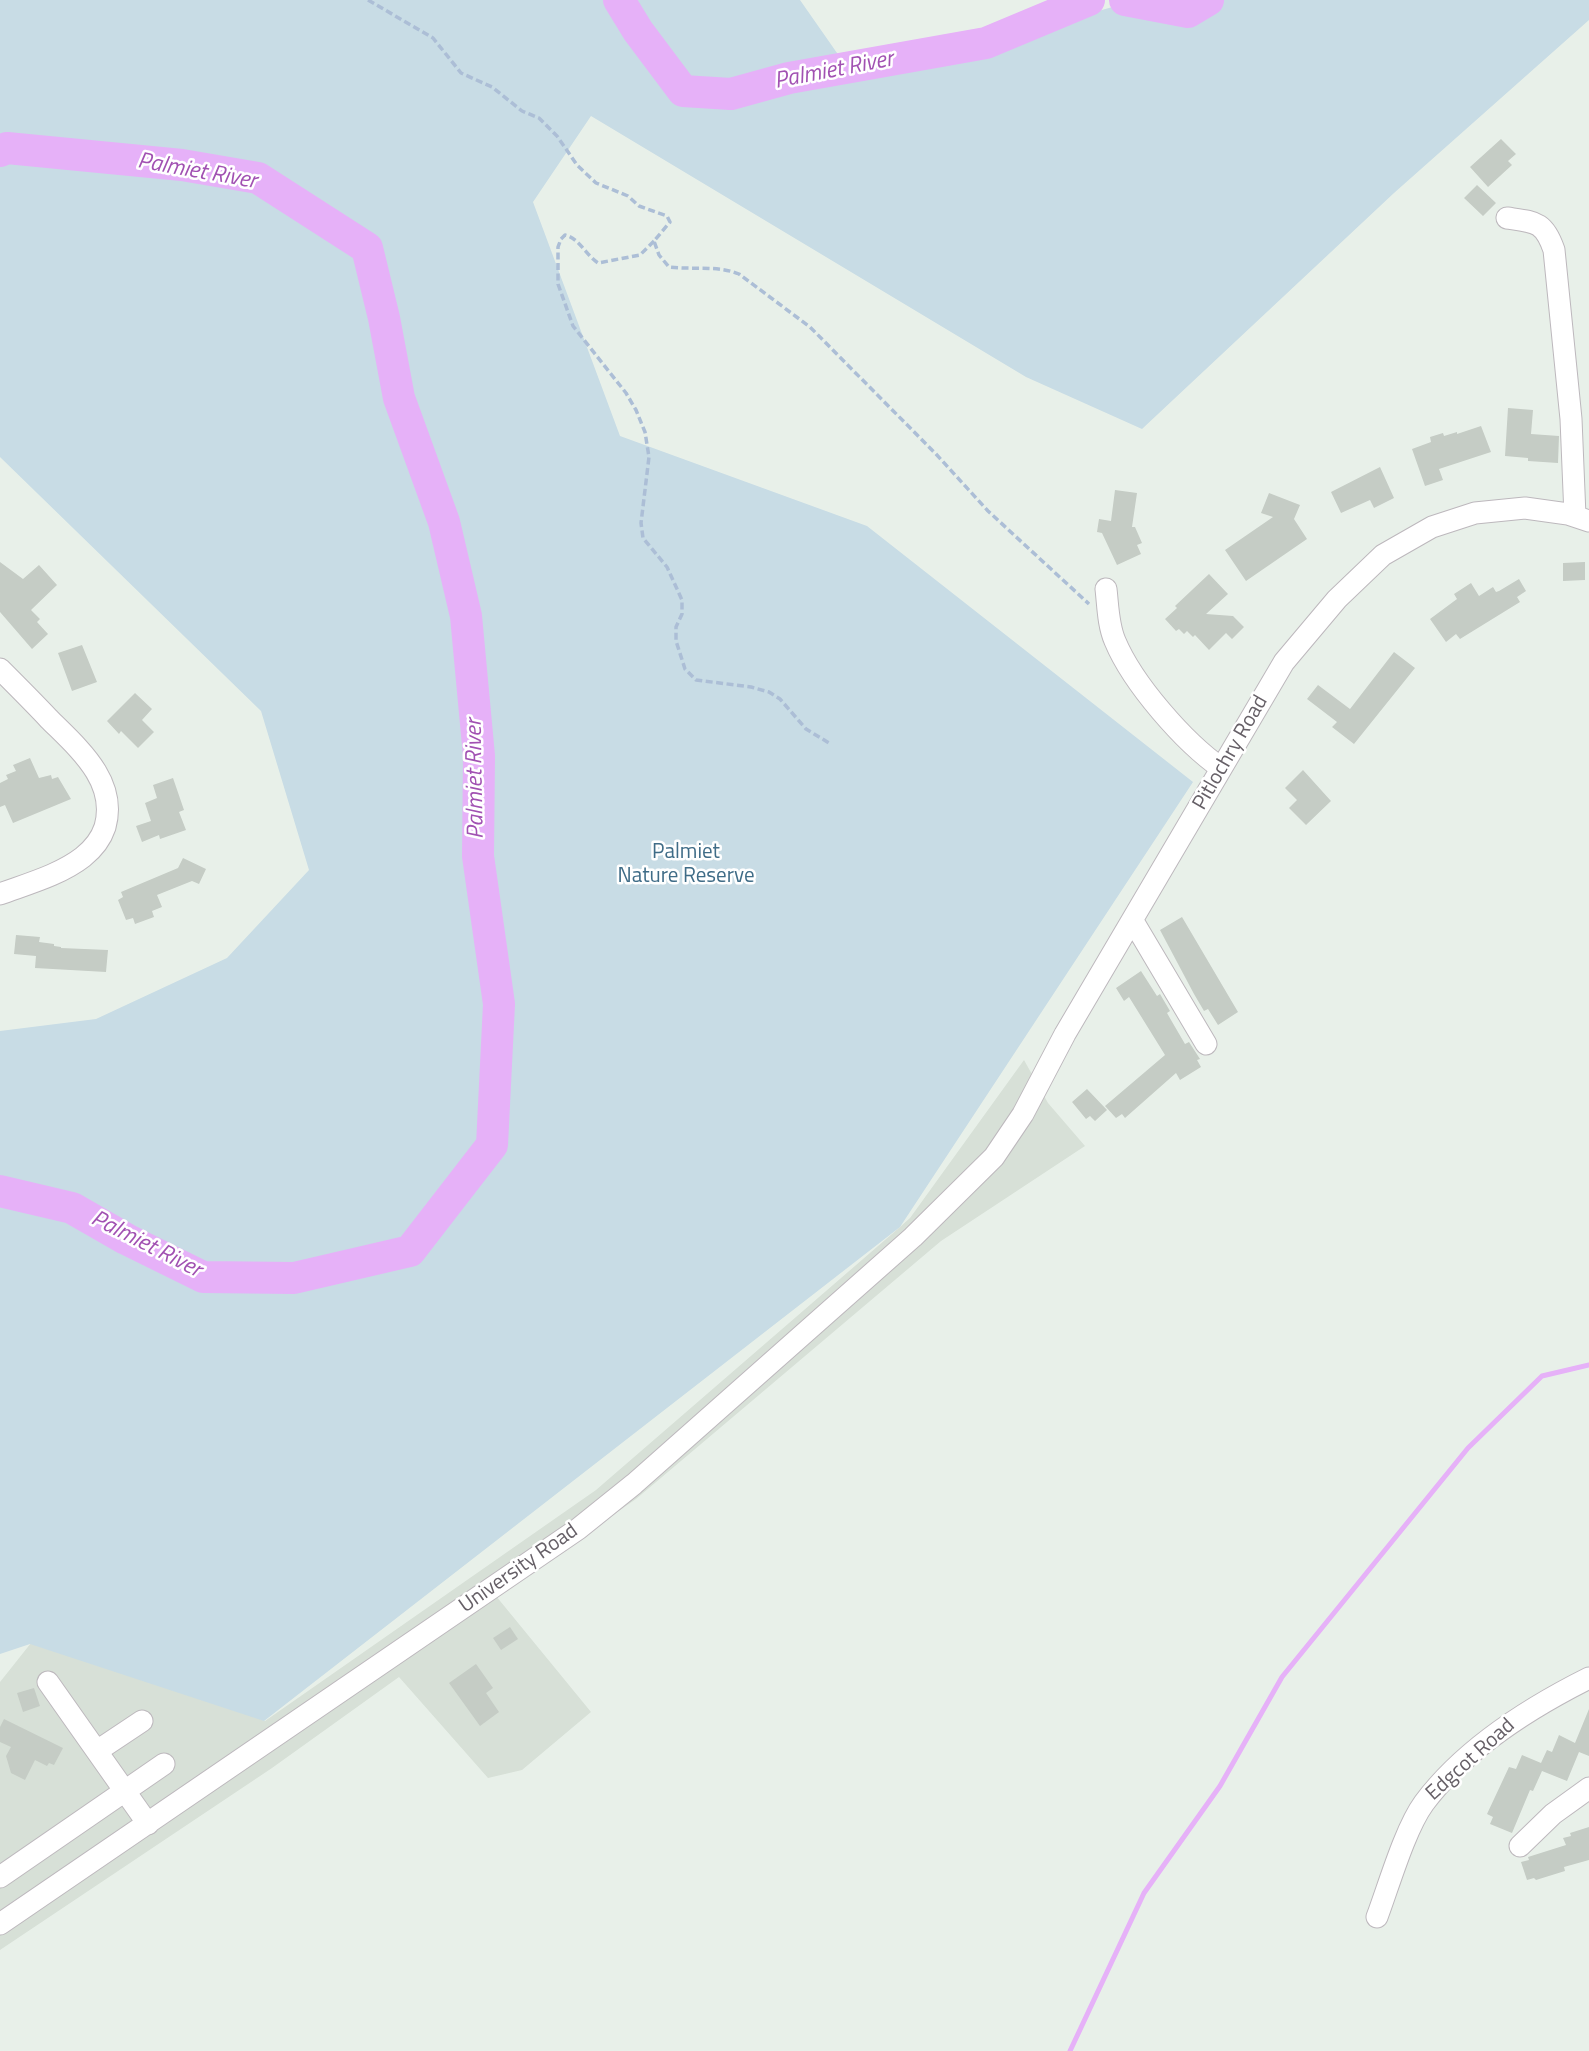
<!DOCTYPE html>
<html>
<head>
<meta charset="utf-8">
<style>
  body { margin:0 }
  canvas { display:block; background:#e8f0e9 }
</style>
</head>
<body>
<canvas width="1589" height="2051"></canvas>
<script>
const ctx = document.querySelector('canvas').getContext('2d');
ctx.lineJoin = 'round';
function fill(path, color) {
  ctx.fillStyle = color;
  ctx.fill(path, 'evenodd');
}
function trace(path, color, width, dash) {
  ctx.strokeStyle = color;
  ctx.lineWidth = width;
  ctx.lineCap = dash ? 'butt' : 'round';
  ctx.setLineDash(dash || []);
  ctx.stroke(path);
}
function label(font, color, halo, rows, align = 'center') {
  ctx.font = font + ' "Titillium Web",sans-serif';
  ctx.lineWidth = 5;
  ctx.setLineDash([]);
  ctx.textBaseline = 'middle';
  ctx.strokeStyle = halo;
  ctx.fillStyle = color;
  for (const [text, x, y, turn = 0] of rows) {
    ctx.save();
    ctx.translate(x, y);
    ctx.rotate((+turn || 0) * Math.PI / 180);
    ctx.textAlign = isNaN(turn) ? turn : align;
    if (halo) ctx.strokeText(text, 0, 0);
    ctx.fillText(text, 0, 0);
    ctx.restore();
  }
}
fill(new Path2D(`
  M1024 1060 1048 1103 1085 1146 941 1241 636 1499 496 1596 591 1712 522 1770 488 1778 399 1677 272 1768 0 1950V1682L35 1638 265 1721 596 1490 900 1227 910 1218Z`), '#d7e0d7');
fill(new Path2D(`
  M0 0H800L844 63 986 43 1137 0H1589V20L1394 193 1142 429 1026 377 591 116 533 202 620 436 867 526 1193 782 900 1227 264 1721 30 1644 0 1654V1031L96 1019 227 958 309 870 261 711 0 457Z`), '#c8dce5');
trace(new Path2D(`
  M1070 2051 1144 1893 1220 1786 1282 1677 1468 1448 1542 1376 1589 1365`), '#e6b1f8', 5);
trace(new Path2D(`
  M619 0 638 31 683 91 731 94 789 78 986 43 1089 0
  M1125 0 1188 12 1208 0
  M0 151 7 148 182 165 258 178 367 248 384 318 399 398 444 522 466 616 479 756 478 856 499 1004 492 1145 410 1251 294 1278 203 1277 126 1239 72 1208 0 1191`), '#e6b1f8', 32);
fill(new Path2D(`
  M1501 139 1516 154 1508 161 1512 165 1488 187 1470 167Z
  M1477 185 1496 203 1483 216 1464 198Z
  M1508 408 1533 410 1531 434 1559 436 1558 463 1528 461V458L1505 456Z
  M1481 426 1491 452 1439 469 1443 480 1425 486 1412 449 1431 442 1430 437 1443 433 1444 436 1457 432V434Z
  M1380 467 1394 498 1374 508 1370 500 1341 513 1331 492Z
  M1115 490 1137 493 1132 527H1135L1142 543 1137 545 1141 554 1117 565 1102 533 1097 532 1099 519 1111 521Z
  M1269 493 1300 505 1294 519 1307 539 1246 581 1225 550 1273 517 1261 513Z
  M0 562 23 579 39 565 57 585 31 610 40 619 37 622 48 634 32 649 0 612Z
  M1585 562V580L1563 581V563Z
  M1209 574 1228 594 1206 614 1233 616 1244 627 1232 639 1226 633 1209 650 1195 635 1193 637 1187 631 1184 634 1179 629 1176 631 1165 619 1177 608 1175 606Z
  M1519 579 1526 591 1517 597 1520 602 1460 639 1456 634 1446 642 1430 619 1457 599 1454 594 1471 583 1479 596 1493 587 1496 592 1499 591Z
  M82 645 97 682 72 691 58 653Z
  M1394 652 1415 668 1354 744 1332 727 1337 722 1307 699 1318 685 1350 709Z
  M135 693 152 709 142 720 154 732 138 748 121 731 119 734 107 721Z
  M30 758 39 778 51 775 52 779 58 777 71 799 13 823 5 805 0 807V783L8 779 6 775 16 771 13 765Z
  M1303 770 1331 801 1306 825 1289 808 1297 800 1285 788Z
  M173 778 184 810 179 812 186 830 160 839 159 835 142 842 136 826 151 821 145 803 157 798 153 785Z
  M183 858 206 869 199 884 192 881 157 895 162 907 152 911 154 917 135 924 133 918 126 920 118 900 123 897 121 892 178 868Z
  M1182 917 1238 1012 1218 1025 1208 1009 1204 1011 1194 994 1160 930Z
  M16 935 40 937 39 942 54 944V946L61 947V948L108 950 106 972 35 968 36 956 14 954Z
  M1141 971 1157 996 1160 994 1170 1011 1167 1013 1171 1020 1185 1044 1189 1042 1200 1059 1197 1060 1201 1067 1180 1080 1176 1073 1125 1118 1122 1114 1116 1118 1105 1106 1165 1055 1129 997 1124 1001 1116 988Z
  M1087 1089 1107 1110 1095 1121 1090 1116 1086 1119 1072 1102Z
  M510 1627 518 1639 501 1650 493 1638Z
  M476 1664 493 1688 486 1693 499 1712 480 1726 449 1683Z
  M34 1688 40 1706 23 1712 17 1693Z
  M1589 1709V1756L1579 1752 1567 1781 1542 1771 1533 1791 1530 1790 1512 1833 1490 1824 1493 1817 1487 1814 1509 1767 1516 1769 1522 1755 1541 1763 1547 1750 1552 1752 1559 1735 1575 1743Z
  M4 1719 63 1748 54 1765 49 1763 47 1766 35 1760 25 1780 11 1773 6 1756 11 1747 0 1742V1727Z
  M1589 1827V1860L1564 1867 1565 1871 1536 1880 1534 1878 1527 1880 1521 1862 1529 1860 1528 1857 1566 1845 1563 1838 1571 1836 1570 1833Z`), '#c5ccc5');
const minor = new Path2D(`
  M1507 218C1535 222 1544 221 1554 250L1571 419 1575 516
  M1106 589C1108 606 1108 625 1115 641 1133 684 1184 742 1221 768
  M0 669C16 685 33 702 49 719 78 748 118 781 105 827 101 839 93 849 83 857 60 875 27 884 0 894
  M1133 921 1206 1044
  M48 1682 148 1824
  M97 1751 142 1721
  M1520 1846 1553 1814 1589 1788
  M0 1877 164 1764
  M1377 1917C1389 1885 1405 1829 1424 1803 1465 1748 1529 1708 1589 1678
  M0 1924 578 1529 634 1484 913 1237 994 1157 1023 1114 1065 1034 1284 662 1337 599 1383 555 1432 527 1475 513 1525 508 1568 514 1589 521`);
trace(minor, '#bdb8bd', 23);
trace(new Path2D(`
  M368 0 433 38 461 73 492 87 522 111 539 118 557 136 577 165 596 183 628 196 639 206 667 216 670 222 654 241 659 255 669 267C693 270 717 265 739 274L810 327 936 454 988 511 1089 604
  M654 241 640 255 598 263C586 255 579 238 565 235L561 239 558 247V284L573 326 626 393 636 410 645 432 649 457 641 523 643 538 667 567 682 600V614L676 627V641L685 669 696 680 751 687 769 692 780 699 806 729 829 743`), '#acbed6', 3.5, [7, 3.5]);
trace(minor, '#fff', 21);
label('21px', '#666067', '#fff', [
  ["Pitlochry Road",1231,753,-60],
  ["University Road",519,1569,-35],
  ["Edgcot Road",1471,1760,-42]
]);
label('21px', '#3f6c87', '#fff', [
  ["Palmiet",686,853],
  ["Nature Reserve",686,877]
]);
label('italic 23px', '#a151b2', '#fff', [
  ["Palmiet River",834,71,-11],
  ["Palmiet River",197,172,10],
  ["Palmiet River",476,779,-91],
  ["Palmiet River",146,1245,27]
]);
</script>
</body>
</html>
